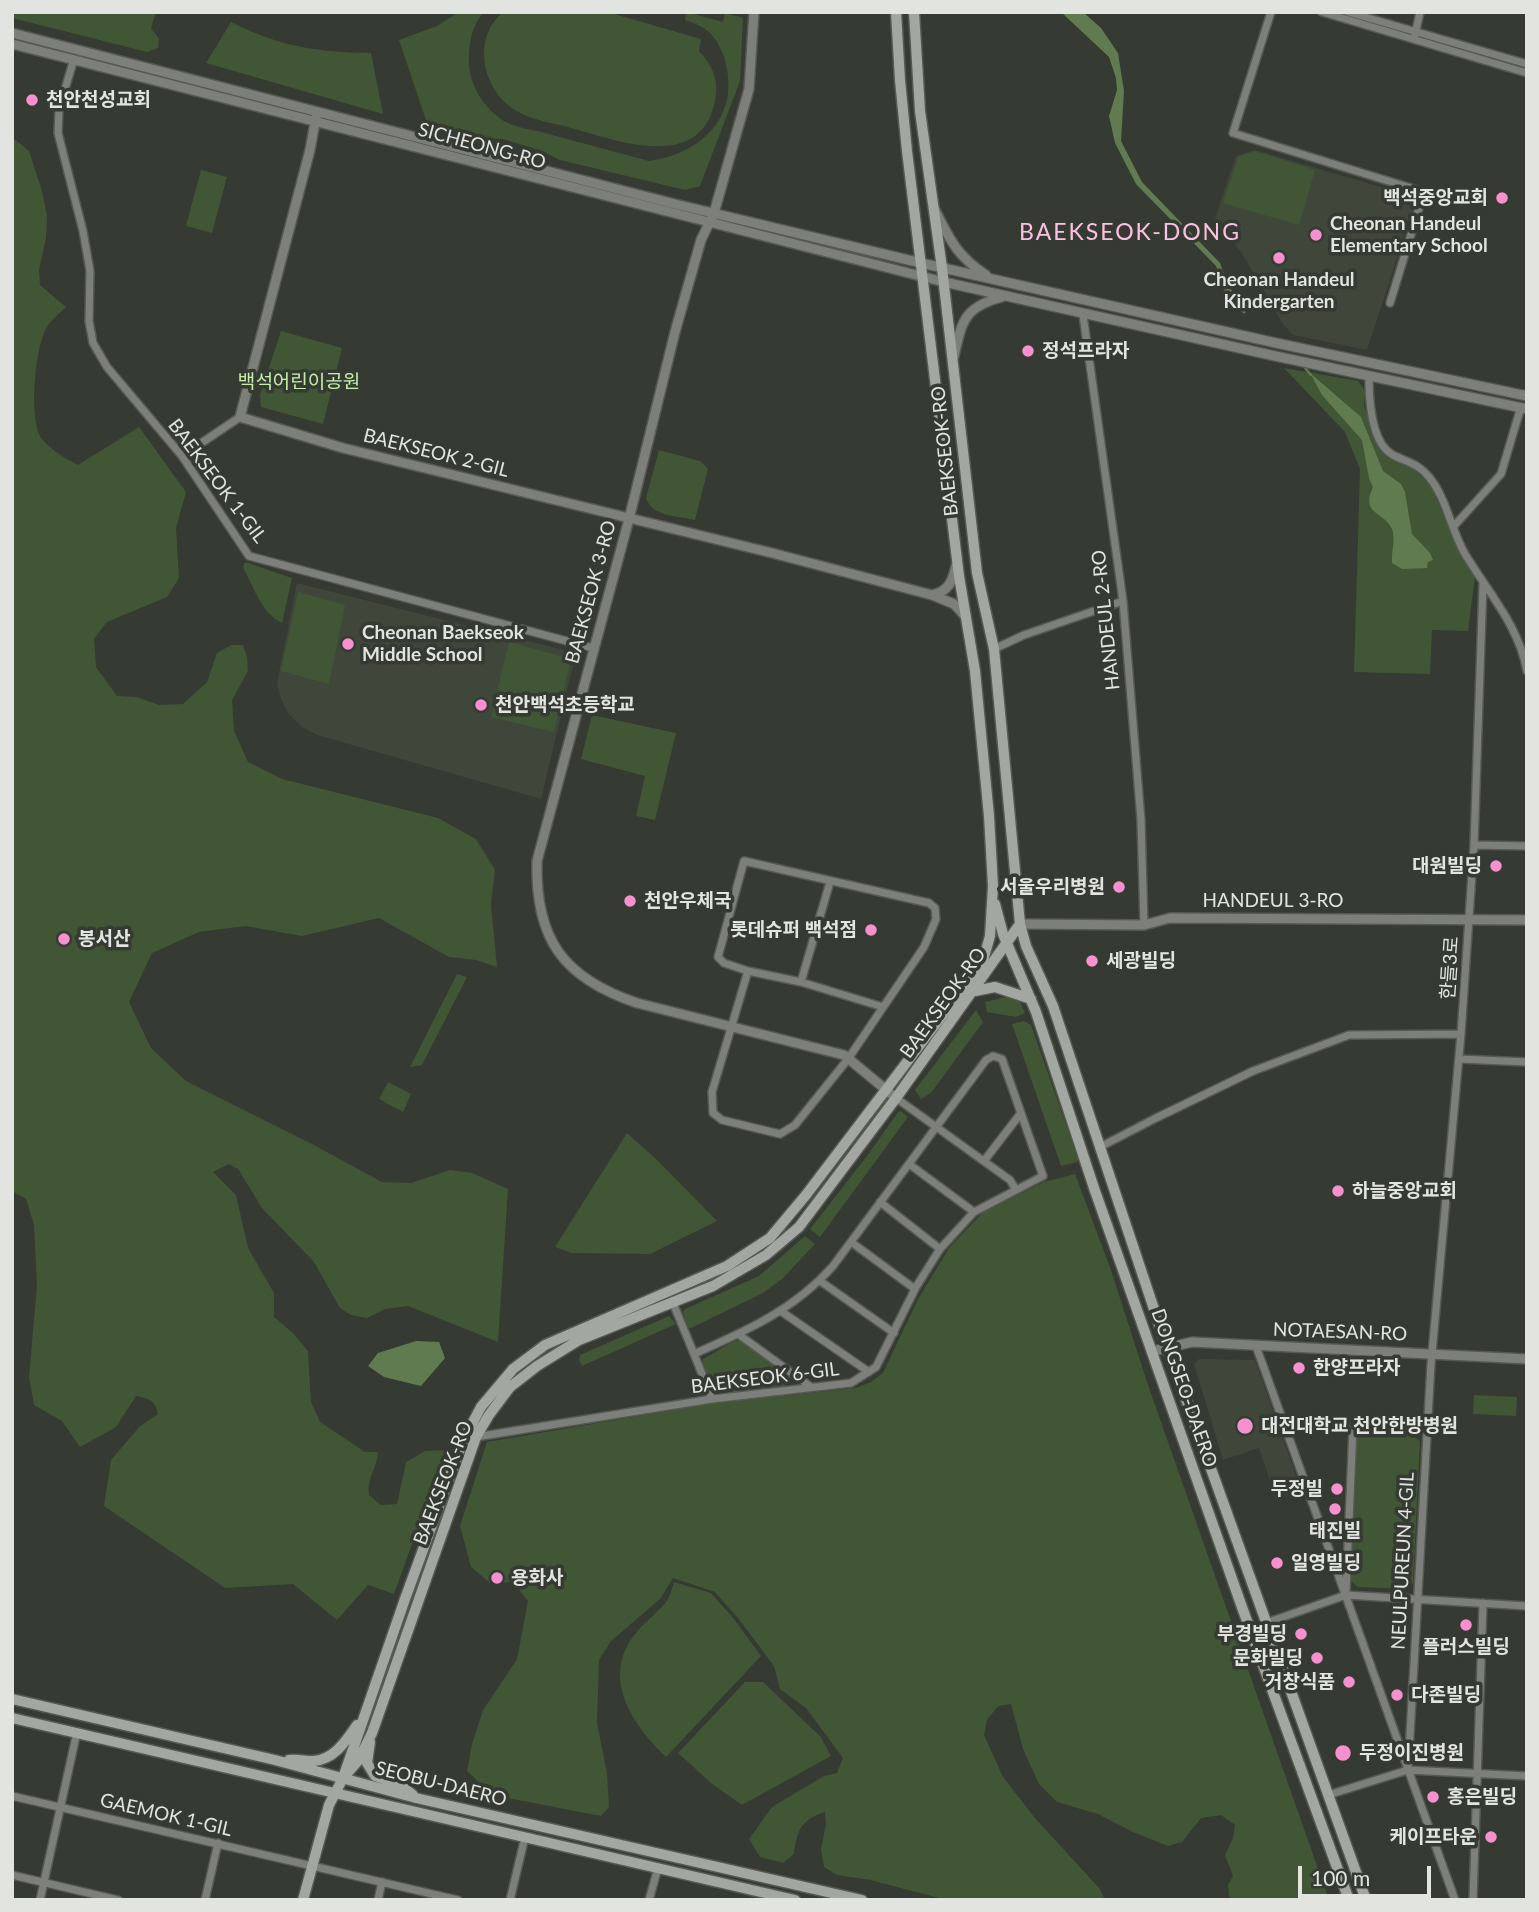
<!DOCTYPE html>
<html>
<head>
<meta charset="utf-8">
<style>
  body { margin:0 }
  #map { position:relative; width:1539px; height:1912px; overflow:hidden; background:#353a32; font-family:Lato,sans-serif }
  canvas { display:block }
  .frame { position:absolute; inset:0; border:14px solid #e1e4df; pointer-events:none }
  .scale { position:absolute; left:1298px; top:1866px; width:133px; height:32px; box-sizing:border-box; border:4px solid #e1e4df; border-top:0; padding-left:9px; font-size:21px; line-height:24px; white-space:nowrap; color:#e1e4df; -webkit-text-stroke:5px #353a32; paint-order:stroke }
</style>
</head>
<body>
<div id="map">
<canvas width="1539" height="1912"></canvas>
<div class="frame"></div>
<div class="scale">100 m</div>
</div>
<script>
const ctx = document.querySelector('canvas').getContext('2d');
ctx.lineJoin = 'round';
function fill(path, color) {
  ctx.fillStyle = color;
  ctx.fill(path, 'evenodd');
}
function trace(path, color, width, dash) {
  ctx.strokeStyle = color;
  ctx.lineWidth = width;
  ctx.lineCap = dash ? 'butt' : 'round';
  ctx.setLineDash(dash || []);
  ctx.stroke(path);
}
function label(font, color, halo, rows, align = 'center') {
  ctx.font = font + ' Lato,"Noto Sans KR",sans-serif';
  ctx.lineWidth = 7;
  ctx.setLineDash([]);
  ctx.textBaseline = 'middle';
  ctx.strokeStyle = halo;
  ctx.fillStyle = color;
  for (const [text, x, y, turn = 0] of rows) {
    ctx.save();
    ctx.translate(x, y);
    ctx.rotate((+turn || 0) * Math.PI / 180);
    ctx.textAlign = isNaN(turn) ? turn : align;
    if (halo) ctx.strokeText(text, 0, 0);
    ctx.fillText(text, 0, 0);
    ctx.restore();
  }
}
fill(new Path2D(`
  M1255 150 1411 196 1415 203 1367 350 1293 335 1283 324 1241 252 1215 218 1236 156Z
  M297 583 576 653 541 799 317 735 302 727 288 713 281 699 277 683Z
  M1199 1359 1255 1360 1301 1490 1276 1499 1259 1448 1223 1460 1194 1364Z`), '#3f473a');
fill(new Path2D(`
  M12 12H156L151 28 159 39 158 48 147 52 12 18Z
  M459 12H484C471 26 469 45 469 63 470 87 484 108 504 121 515 128 532 129 545 133 580 142 614 152 649 161 699 154 739 119 726 65 724 53 716 36 705 29 699 25 691 22 685 20L686 12 723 22 725 13 743 18 740 81 700 186 685 190 560 160 542 151 503 139 480 138 426 120 399 40 437 26Z
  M503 12H607L701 39 699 51C714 67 720 83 714 105 698 171 618 141 575 129 554 123 527 120 509 106 481 83 473 37 503 12Z
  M231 22C281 47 316 52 371 53L383 114 206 63Z
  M12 137 29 151 42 191 47 216 46 238 39 270 40 285 66 307C60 313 51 320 47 327 35 346 28 421 42 439 51 450 66 459 78 465L139 427 186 492 176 528 179 578 167 597 107 622 94 639 96 667 117 696 136 697 159 705 183 704 207 682 217 653 231 645H243L247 657 248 671 232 700 234 731 248 762 282 779 438 818 476 839 495 870 491 904 497 967 476 960 449 957 379 918 302 936 246 926 199 932 152 953 129 1002 151 1048 186 1081 312 1144 382 1182 411 1183 450 1170 472 1173 508 1189 498 1342 408 1306 385 1309 367 1318 351 1315 340 1308 314 1262 262 1208 238 1169 229 1164 213 1172 236 1195 248 1248 274 1293V1317L293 1333 308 1351 311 1402 320 1422 365 1452H378C377 1469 367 1477 369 1495L381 1505 397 1504 406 1462 425 1451 446 1450 394 1594 368 1585 337 1620 293 1584 225 1588 104 1506 111 1460 140 1426 158 1414C155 1400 149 1398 136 1396L116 1427 80 1447 62 1421 34 1405 29 1377 37 1285 34 1225 26 1199 12 1191Z
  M1255 151 1315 170 1299 225 1223 203 1238 157Z
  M201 170 227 177 212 233 186 226Z
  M281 331 342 348 323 424 261 407 260 395Z
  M1284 368 1358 381 1365 391 1364 406 1377 443 1386 457 1414 469 1431 486 1461 557 1475 576 1468 631 1432 630 1430 674 1354 672 1360 469 1345 432Z
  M659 450 700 461 708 469 695 520C678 516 652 517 646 498Z
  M245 562 292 578 282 623C262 614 253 586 243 567Z
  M298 592 345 605 329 684 281 671Z
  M509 642 571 659 554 732 491 717Z
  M592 715 676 733 655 820 636 816 645 776 581 759Z
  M457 974 467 977 422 1065 410 1067Z
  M1010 996 1020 1002 1025 1013 1016 1017 987 1012 985 1002Z
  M976 1010 983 1022 931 1093 921 1099 915 1090Z
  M1024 1021 1031 1025 1078 1159 1077 1162 1061 1166 1012 1024Z
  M388 1082 411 1094 403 1112 379 1099Z
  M901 1111 908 1117 820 1237 810 1229 867 1156 898 1112Z
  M627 1133 656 1159 717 1221 650 1254 572 1253 555 1247Z
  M1075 1174 1111 1270 1148 1385 1329 1900H1232L1229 1896 1228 1885 1233 1876 1225 1855 1233 1838 1235 1825 1221 1815 1201 1818 1182 1842 1168 1846 1133 1832 1098 1814 1057 1802 1039 1784 1023 1749 1011 1704 998 1706 987 1720 984 1735 1003 1777 1035 1818 1100 1889 1105 1900H947L870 1880 837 1875 824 1867 821 1849 826 1824 825 1812C801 1820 797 1830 794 1854L783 1863 760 1857 749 1839 772 1807 824 1776 837 1773 843 1758 806 1708 780 1689 774 1666 738 1618 715 1592 673 1578 660 1599 611 1641 599 1660 597 1723 607 1773 609 1807 601 1816 492 1795 467 1771 472 1744 483 1710 517 1659 528 1601 513 1582 490 1583 471 1567 460 1526 487 1442 715 1403 856 1388 871 1382 883 1373 918 1299 949 1248 982 1213 1044 1182Z
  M805 1236 815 1244 782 1279 763 1293 691 1328 688 1327 683 1312 685 1309 759 1276Z
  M669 1316 676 1324 582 1366 579 1360 580 1355Z
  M741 1340 792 1378 782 1388 715 1394 701 1368 703 1359 734 1341Z
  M1474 1395 1517 1397 1516 1416 1473 1414Z
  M1361 1434 1413 1436 1420 1441 1413 1583 1407 1589 1358 1587 1351 1581 1357 1439Z
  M674 1582 711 1593 734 1619 761 1656 666 1757C634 1726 602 1681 632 1638 642 1624 655 1615 666 1602 670 1597 672 1588 674 1582Z
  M745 1682H763L821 1737 831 1756 742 1805 711 1783 678 1753Z`), '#415634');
fill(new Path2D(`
  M1061 12H1083L1101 28 1118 53 1124 91 1121 141 1142 182 1220 263 1229 287 1246 308 1245 314 1232 306 1225 294 1216 266 1136 184 1115 143 1109 116 1117 90 1116 78 1109 57Z
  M1310 373 1361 417 1383 471 1401 484 1405 492 1412 534 1430 553 1433 560 1428 562 1427 568 1402 569 1392 563C1391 552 1396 539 1392 529 1384 511 1360 515 1373 487L1369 478 1362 440 1322 395Z
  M416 1341 439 1342 445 1358 421 1386 384 1377 368 1366 378 1353Z`), '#617b50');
trace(new Path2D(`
  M1305 368 1311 375`), '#617b50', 2.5);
const minor = new Path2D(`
  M1271 12 1233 133 1424 192 1390 303
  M1322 12 1527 73
  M1348 12 1527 64
  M1415 35 1420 12
  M74 59 59 109 58 133 83 231 90 271 89 321 93 343 107 367 182 456 249 556 593 648
  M1083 315 1123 601 1141 820 1144 925
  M1369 377C1369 399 1371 443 1393 455 1407 462 1419 464 1429 477 1447 499 1451 530 1465 554 1488 592 1519 626 1527 671
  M182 456 240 417
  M1454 526 1501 474 1521 407
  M994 649 1024 635 1123 601
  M1474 845 1527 846
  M744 861 929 903 935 908 936 919 924 947 848 1059 795 1125 780 1134 722 1120 713 1113 712 1092 748 971 724 963 718 957Z
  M748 971 801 982 883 1007
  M801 982 830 882
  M1459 1059 1527 1062
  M896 1098 1010 1180 1016 1190
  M1100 1147 1154 1119 1253 1071 1349 1035 1461 1034
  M984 1161 1021 1113
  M909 1164 974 1212
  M880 1202 940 1249
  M851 1242 915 1289
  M820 1281 894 1333
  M782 1312 869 1372
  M738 1334 811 1387
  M1256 1346 1455 1900
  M694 1354 712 1399
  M1284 1425 1426 1431
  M476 1437 712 1399 851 1383 876 1367 916 1287 940 1249 974 1212 1043 1176 1002 1059 993 1056 986 1060 833 1266C794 1310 746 1331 694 1354L673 1303
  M1346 1591 1353 1428
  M1266 1623 1346 1595 1527 1606
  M1408 1770 1431 1364 1461 1034 1474 845 1483 584
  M1328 1795 1408 1770 1527 1776
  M12 1796 458 1900
  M12 1875 118 1900
  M40 1900 77 1732
  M205 1900 218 1843
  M378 1900 382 1882
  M510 1900 525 1837
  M649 1900 658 1868
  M1473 1900 1483 1603`);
const tertiary = new Path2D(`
  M754 12 749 89 714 213 701 240 675 332 629 519 537 861C535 939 563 978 637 1003L844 1055 896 1098
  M12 33 675 204 921 263 1276 343 1527 396
  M12 44 944 282 1275 356 1527 409
  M316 117 310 150 240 417 343 448 772 553 932 595 954 604 966 617
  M935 210C950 240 957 256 986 275
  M954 356C962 321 964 307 1002 297
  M932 595C948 592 953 581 956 566
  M1020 924 1144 925 1170 918 1527 920
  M1153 1351 1192 1342 1527 1359`);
const secondary = new Path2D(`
  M914 12 920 111 942 268 977 573 994 649 1020 924 1026 946 1053 1006 1159 1324 1366 1900
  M995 904 1003 934 1036 1012 1094 1188 1243 1610 1349 1900
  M975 991 995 987 1031 999
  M12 1699 275 1760 416 1798 862 1900
  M12 1718 795 1900
  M370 1742 367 1763 375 1776 399 1784 413 1795
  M289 1760C297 1759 305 1761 313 1761 334 1760 346 1741 357 1725
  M343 1778 405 1599 462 1443 481 1407 513 1369 545 1345 727 1266 770 1238 806 1195 970 979 984 957 990 936 993 886 989 816 975 671 959 576 907 151 900 80 896 12
  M303 1900 329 1805 343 1778 358 1761 372 1733 476 1437 489 1415 510 1387 537 1366 579 1340 713 1286 766 1255 799 1227 896 1098 1020 924`);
trace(minor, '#545951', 10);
trace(tertiary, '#545951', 12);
trace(secondary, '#545951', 13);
trace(minor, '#7d7f7b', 7);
trace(tertiary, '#7d7f7b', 9);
trace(secondary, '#a3a7a1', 10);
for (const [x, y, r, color] of [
  [32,100,7,"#f790ce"],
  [1502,198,7,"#f790ce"],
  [1316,235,7,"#f790ce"],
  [1279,258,7,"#f790ce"],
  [1028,351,7,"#f790ce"],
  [348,644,7,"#f790ce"],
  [481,705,7,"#f790ce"],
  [1496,866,7,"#f790ce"],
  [1119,887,7,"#f790ce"],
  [630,901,7,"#f790ce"],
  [871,930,7,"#f790ce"],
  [64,939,7,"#f790ce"],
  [1092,961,7,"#f790ce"],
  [1338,1191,7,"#f790ce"],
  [1299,1368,7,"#f790ce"],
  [1245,1426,9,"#f790ce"],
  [1337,1489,7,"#f790ce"],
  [1335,1509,7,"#f790ce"],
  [1277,1563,7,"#f790ce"],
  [497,1578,7,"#f790ce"],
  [1466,1625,7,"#f790ce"],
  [1301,1634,7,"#f790ce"],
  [1317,1658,7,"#f790ce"],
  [1349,1682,7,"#f790ce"],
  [1397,1695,7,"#f790ce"],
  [1343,1753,9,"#f790ce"],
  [1433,1797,7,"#f790ce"],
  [1491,1837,7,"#f790ce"]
]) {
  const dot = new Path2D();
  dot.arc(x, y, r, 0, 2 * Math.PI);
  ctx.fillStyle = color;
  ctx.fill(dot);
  trace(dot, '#353a32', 2.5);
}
label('bold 19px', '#e1e4df', '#353a32', [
  ["천안천성교회",46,100],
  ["백석중앙교회",1488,198,"right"],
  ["Cheonan Handeul",1330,224],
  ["Elementary School",1330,246],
  ["Cheonan Handeul",1279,280,"center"],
  ["Kindergarten",1279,302,"center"],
  ["정석프라자",1042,351],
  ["Cheonan Baekseok",362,633],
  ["Middle School",362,655],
  ["천안백석초등학교",495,705],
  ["대원빌딩",1482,866,"right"],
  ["서울우리병원",1105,887,"right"],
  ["천안우체국",644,901],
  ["롯데슈퍼 백석점",857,930,"right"],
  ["봉서산",78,939],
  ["세광빌딩",1106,961],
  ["하늘중앙교회",1352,1191],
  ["한양프라자",1313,1368],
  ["대전대학교 천안한방병원",1261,1426],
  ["두정빌",1323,1489,"right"],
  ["태진빌",1335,1531,"center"],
  ["일영빌딩",1291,1563],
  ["용화사",511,1578],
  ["부경빌딩",1287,1634,"right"],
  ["플러스빌딩",1466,1647,"center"],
  ["문화빌딩",1303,1658,"right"],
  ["거창식품",1335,1682,"right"],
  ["다존빌딩",1411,1695],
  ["두정이진병원",1359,1753],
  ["홍은빌딩",1447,1797],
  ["케이프타운",1477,1837,"right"]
], 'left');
label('19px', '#e1e4df', '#353a32', [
  ["SICHEONG-RO",482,146,15],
  ["BAEKSEOK-RO",945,451,-96],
  ["BAEKSEOK 2-GIL",436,453,14],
  ["BAEKSEOK 1-GIL",217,481,53],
  ["BAEKSEOK 3-RO",591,592,-75],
  ["HANDEUL 2-RO",1106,620,-96],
  ["HANDEUL 3-RO",1273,901],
  ["한들3로",1450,968,-86],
  ["BAEKSEOK-RO",943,1003,-54],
  ["NOTAESAN-RO",1340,1332,2],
  ["BAEKSEOK 6-GIL",765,1378,-7],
  ["DONGSEO-DAERO",1184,1388,71],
  ["BAEKSEOK-RO",443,1483,-69],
  ["NEULPUREUN 4-GIL",1403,1561,-87],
  ["SEOBU-DAERO",441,1784,14],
  ["GAEMOK 1-GIL",166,1815,13]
]);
label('19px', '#c4eeaa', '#353a32', [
  ["백석어린이공원",299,382]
]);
ctx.letterSpacing = '2px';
label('23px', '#fcc1e2', '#353a32', [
  ["BAEKSEOK-DONG",1130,233]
]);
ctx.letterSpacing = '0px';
</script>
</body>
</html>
